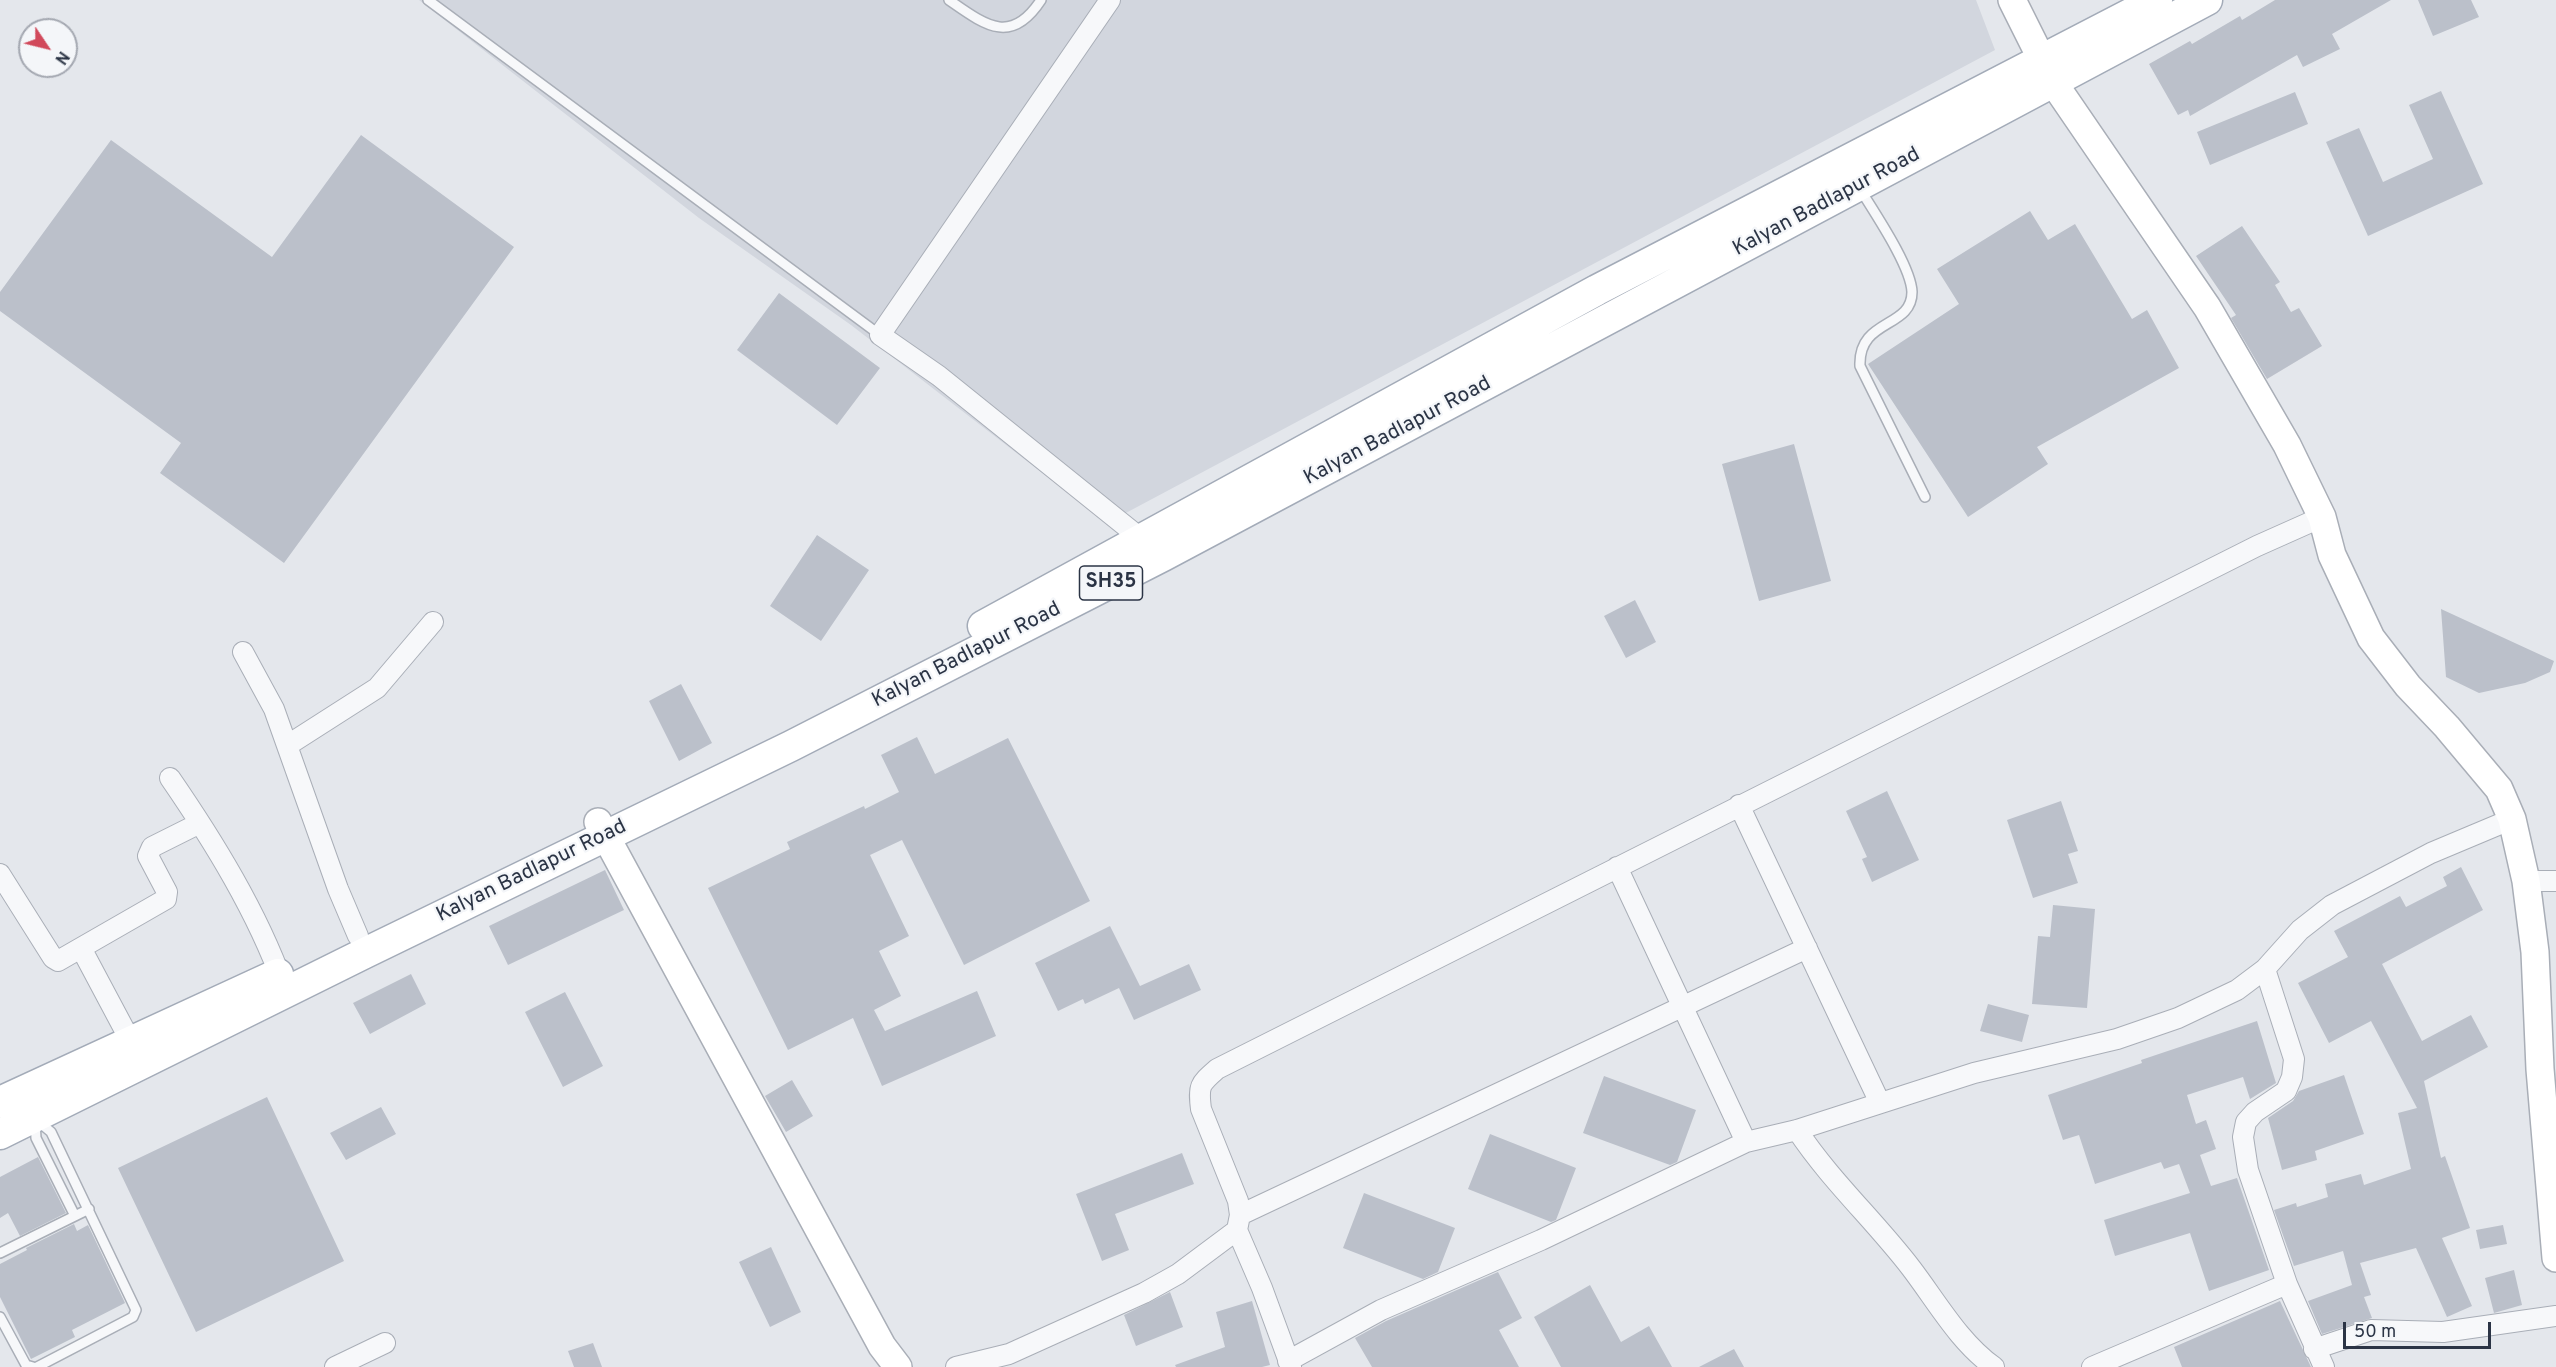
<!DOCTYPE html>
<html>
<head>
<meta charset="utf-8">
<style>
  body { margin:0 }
  #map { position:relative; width:2556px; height:1367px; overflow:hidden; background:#e4e7ec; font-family:Overpass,sans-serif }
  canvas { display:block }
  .north { position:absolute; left:18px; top:18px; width:60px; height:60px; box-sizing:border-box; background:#f4f6f9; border:2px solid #a4a8b1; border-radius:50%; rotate:125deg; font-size:16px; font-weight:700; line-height:24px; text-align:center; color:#2b3445 }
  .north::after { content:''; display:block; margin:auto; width:21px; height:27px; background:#d1495b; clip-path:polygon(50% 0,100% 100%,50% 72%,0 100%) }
  .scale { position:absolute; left:2343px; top:1322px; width:148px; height:27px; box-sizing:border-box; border:3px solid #2b3445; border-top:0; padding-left:8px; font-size:18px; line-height:21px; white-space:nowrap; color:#2b3445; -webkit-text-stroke:4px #f4f6f9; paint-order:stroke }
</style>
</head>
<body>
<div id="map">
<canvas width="2556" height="1367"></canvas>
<div class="north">N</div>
<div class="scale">50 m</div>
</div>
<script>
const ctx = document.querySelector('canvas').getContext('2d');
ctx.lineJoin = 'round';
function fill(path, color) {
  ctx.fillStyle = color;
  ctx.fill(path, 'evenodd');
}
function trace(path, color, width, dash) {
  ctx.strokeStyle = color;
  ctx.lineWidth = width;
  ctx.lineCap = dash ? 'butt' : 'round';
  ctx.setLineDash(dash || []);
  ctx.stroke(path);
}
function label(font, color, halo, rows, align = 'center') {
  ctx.font = font + ' Overpass,sans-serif';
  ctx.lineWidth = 4.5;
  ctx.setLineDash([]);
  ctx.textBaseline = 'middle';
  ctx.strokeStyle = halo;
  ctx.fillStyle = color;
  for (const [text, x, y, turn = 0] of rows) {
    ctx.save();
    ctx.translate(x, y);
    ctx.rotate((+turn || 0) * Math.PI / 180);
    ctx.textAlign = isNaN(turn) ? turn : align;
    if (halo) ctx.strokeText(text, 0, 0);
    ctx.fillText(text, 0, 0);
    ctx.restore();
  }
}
fill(new Path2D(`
  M419 0H1976L1995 50 1107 523 851 325 699 218Z`), '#d2d6de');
fill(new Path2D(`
  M2275 0H2391L2332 34 2340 49 2303 67 2297 55 2190 116 2188 110 2178 115 2149 64 2190 41 2192 44 2240 16 2242 20Z
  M2418 0H2471L2479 17 2433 36Z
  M2441 91 2483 184 2368 236 2326 142 2359 128 2383 182 2433 159 2409 105Z
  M2295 92 2308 124 2210 165 2197 132Z
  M361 135 514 247 284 563 160 473 181 443 0 311V292L111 140 272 257Z
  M2030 211 2048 240 2075 224 2132 319 2147 310 2179 368 2037 447 2048 464 1968 517 1868 364 1959 304 1937 269Z
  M2242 226 2280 282 2275 285 2291 312 2299 308 2322 346 2267 379 2231 318 2236 315 2196 256Z
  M779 293 880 368 837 425 737 350Z
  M1794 444 1831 581 1759 601 1722 464Z
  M817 535 869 570 821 641 770 606Z
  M1635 600 1656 642 1626 658 1604 616Z
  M2441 609 2554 661 2550 672 2525 683 2479 693 2446 677Z
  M681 684 712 743 679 761 649 701Z
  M917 737 935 774 1008 738 1090 901 964 965 902 840 870 855 909 936 879 951 901 996 874 1010 885 1031 977 991 996 1036 882 1086 853 1018 788 1050 708 888 790 849 787 842 864 806 865 809 899 792 881 755Z
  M1887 791 1919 860 1872 882 1862 859 1867 857 1846 811Z
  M2061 801 2078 851 2068 854 2078 883 2033 898 2007 820Z
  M2461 867 2483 910 2382 964 2422 1041 2471 1015 2488 1047 2424 1081 2441 1158 2445 1156 2470 1228 2442 1238 2472 1306 2447 1317 2416 1248 2360 1263 2371 1295 2364 1297 2372 1318 2322 1334 2308 1301 2352 1285 2343 1251 2294 1266 2274 1210 2296 1203 2297 1207 2328 1197 2325 1184 2361 1174 2364 1185 2411 1169 2398 1113 2417 1108 2371 1021 2329 1043 2298 983 2348 957 2334 931 2400 896 2406 907 2447 886 2443 877Z
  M605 870 624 910 508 965 489 926Z
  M2053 905 2095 909 2087 1008 2032 1004 2038 936 2050 937Z
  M1110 926 1140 986 1189 964 1201 990 1134 1020 1119 988 1085 1004 1083 999 1058 1011 1035 963Z
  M411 974 426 1004 370 1034 353 1003Z
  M565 992 603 1066 563 1087 525 1012Z
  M1988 1004 2029 1015 2022 1042 1980 1031Z
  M2257 1021 2276 1083 2250 1099 2243 1077 2187 1095 2196 1124 2206 1120 2216 1149 2200 1155 2211 1186 2237 1178 2269 1270 2209 1291 2190 1233 2115 1256 2104 1220 2190 1193 2179 1164 2164 1169 2161 1162 2095 1184 2079 1135 2063 1140 2048 1095 2142 1063 2141 1060Z
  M2344 1075 2364 1134 2315 1151 2317 1160 2282 1170 2268 1118 2293 1101 2299 1091Z
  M1604 1076 1696 1110 1677 1162 1670 1165 1583 1133Z
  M792 1080 813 1116 786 1132 765 1096Z
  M267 1097 344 1261 196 1332 118 1168Z
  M381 1107 396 1134 346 1160 330 1133Z
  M1490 1134 1576 1168 1556 1220 1551 1222 1468 1189Z
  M1182 1153 1194 1184 1115 1214 1129 1250 1102 1261 1076 1194Z
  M38 1157 66 1213 20 1236 8 1213 0 1218V1177Z
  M1364 1193 1455 1228 1438 1272 1423 1279 1343 1248Z
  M74 1224 77 1231 88 1225 125 1303 72 1330 75 1337 31 1359 0 1297V1264L27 1250 26 1248Z
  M2503 1225 2507 1244 2480 1249 2476 1230Z
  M771 1247 801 1312 770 1327 739 1262Z
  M2514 1270 2522 1305 2494 1313 2485 1278Z
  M1498 1272 1522 1318 1499 1330 1519 1367H1372L1355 1338 1386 1321Z
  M1590 1285 1621 1342 1649 1326 1672 1367H1561L1534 1317Z
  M1170 1292 1183 1327 1136 1346 1124 1315Z
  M1252 1301 1270 1365 1262 1367H1176L1175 1365 1225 1347 1216 1312Z
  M2280 1301 2311 1367H2182L2174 1347Z
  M593 1343 602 1367H574L568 1351Z
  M1734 1349 1744 1367H1699Z`), '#bbc0ca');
const lane = new Path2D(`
  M428 0 880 335
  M949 0C985 25 1011 46 1041 0
  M1860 189C1874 212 1911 266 1912 292 1912 329 1858 318 1860 366L1925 497
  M35 1121 36 1138 75 1216
  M0 1253 89 1209
  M0 1317 26 1365 33 1367
  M37 1367 133 1317 136 1310 51 1132 39 1122`);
const street = new Path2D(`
  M1110 0 880 335 939 376 1149 545
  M243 652 274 709 338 889 358 936
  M288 745 377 688 433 622
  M170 778C214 842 257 912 283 984
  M1739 805 1880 1103
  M1617 867 1746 1142
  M0 874 53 958 58 961 166 899 167 892 148 856 152 847 200 823
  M2526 881H2556
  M81 948 131 1042
  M2265 969 2294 1059 2292 1077 2286 1091 2255 1112 2246 1122 2243 1137 2248 1170 2287 1284 2324 1367
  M1797 1130C1830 1180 1875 1221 1911 1268 1937 1302 1959 1342 1994 1367
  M1240 1215 1807 948
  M1237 1230 1262 1288 1291 1367
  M2314 1349 2371 1330 2443 1332 2556 1316
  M1288 1361 1381 1310 1541 1240 1746 1142 1797 1130 1974 1073 2117 1039 2178 1018 2237 990 2265 969 2300 930 2332 905 2431 853 2512 819
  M335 1367 385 1343
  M956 1367 1009 1354 1144 1293 1178 1274 1237 1230 1240 1215 1238 1201 1201 1109C1198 1085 1200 1084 1217 1069L2257 546 2322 517
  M2092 1367 2287 1284`);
const secondary = new Path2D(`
  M2012 0 2053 82 2207 307 2287 445 2322 517 2332 555 2371 638 2408 686 2447 727 2499 789 2512 819 2526 881 2535 952 2540 1069 2556 1258
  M598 822 882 1346 898 1367`);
const primary = new Path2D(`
  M983 626 1597 290 2157 0
  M0 1102 278 974
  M0 1134 365 953 791 746 1163 556 2207 0`);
trace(lane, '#a9aeb7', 12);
trace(street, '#a9aeb7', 22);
trace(secondary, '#a9aeb7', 30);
trace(primary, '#a3abb8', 33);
trace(lane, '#f7f8fa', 9);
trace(street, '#f7f8fa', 20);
trace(secondary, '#fff', 27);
trace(primary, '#fff', 30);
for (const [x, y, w] of [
  [1111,583,63]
]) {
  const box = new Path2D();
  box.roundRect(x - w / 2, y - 17, w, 34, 4.5);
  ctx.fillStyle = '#f4f6f9';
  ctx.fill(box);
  trace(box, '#2b3445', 1.5);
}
label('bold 20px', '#2b3445', null, [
  ["SH35",1111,583]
]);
label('21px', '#2b3445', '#f4f6f9', [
  ["Kalyan Badlapur Road",1827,203,-28],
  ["Kalyan Badlapur Road",1398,432,-28],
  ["Kalyan Badlapur Road",967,656,-27],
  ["Kalyan Badlapur Road",532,872,-26]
]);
</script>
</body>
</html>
